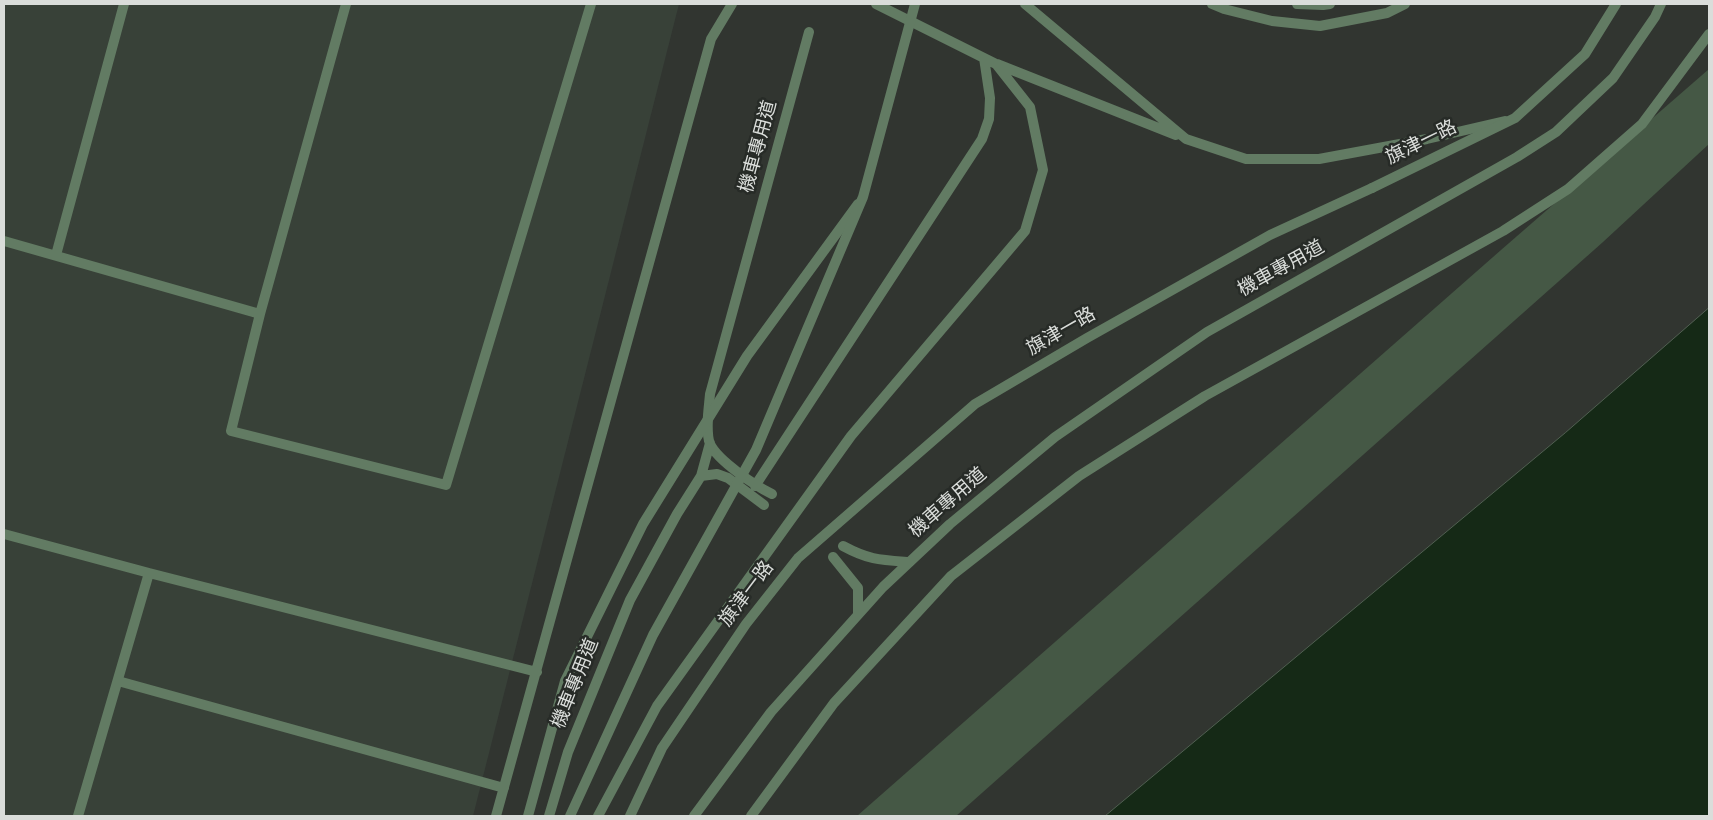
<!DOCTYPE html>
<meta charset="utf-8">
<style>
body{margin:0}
#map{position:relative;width:1713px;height:820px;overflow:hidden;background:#313530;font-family:Spectral,serif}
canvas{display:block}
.frame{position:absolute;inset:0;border:5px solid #daddda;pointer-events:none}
</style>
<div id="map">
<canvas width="1713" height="820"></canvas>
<div class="frame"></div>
</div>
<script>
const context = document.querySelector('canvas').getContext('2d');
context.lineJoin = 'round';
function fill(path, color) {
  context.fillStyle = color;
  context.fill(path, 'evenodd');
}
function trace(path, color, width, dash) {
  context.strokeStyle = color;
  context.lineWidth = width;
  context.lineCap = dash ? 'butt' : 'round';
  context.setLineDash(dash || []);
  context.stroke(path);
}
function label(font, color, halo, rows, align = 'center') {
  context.font = font + ' Spectral,"Noto Sans TC",serif';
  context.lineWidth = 5;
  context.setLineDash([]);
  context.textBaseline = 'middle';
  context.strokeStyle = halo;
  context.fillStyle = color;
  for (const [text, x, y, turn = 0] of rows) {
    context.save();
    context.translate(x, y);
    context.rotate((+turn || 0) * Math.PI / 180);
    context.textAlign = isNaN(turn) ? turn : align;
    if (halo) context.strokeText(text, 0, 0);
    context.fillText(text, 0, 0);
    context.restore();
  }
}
fill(new Path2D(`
 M4 4H679L473 816H4Z`), '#384138');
fill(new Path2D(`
 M1709 69V144L1603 242 956 816H857L1501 250Z`), '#455845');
const water = new Path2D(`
 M1709 308V816H1105L1565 433Z`);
fill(water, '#152916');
trace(water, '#505f51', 1);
trace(new Path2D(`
 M1025 4 1186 139 1246 159H1319L1427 139 1505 121
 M997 64 1176 135
 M4 241 260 314 231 431 446 485 591 4
 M56 255 124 4
 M260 314 346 4
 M701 476 710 443
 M755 486 982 139 989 119 990 98 984 58
 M772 494C756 486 718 461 710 444 705 431 709 407 710 394L809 32
 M4 534 149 573 78 816
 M843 546C869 560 880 560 909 562
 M833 557 858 588V614
 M149 573 537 672
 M118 681 504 788
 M496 816 711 39 732 4
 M549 816 568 752 630 600 677 514 701 476 717 474 728 478 764 505
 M598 816 657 706 851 436 1025 231 1043 170 1030 107 996 64 876 4
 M694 816 771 712 883 587 950 524 1055 437 1207 332 1517 157 1556 132 1613 78 1655 17 1661 4`), '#627b63', 10);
trace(new Path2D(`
 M751 816 834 703 951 576 1079 476 1205 396 1503 231 1568 189 1642 124 1709 34`), '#627b63', 10);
trace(new Path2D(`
 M1212 4 1224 9 1272 21 1320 26 1387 13 1405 4
 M1297 4 1323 5 1330 4
 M1372 188 1515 118 1585 54 1616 4`), '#627b63', 10);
trace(new Path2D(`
 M528 816 565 681 643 524 747 356 858 204`), '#627b63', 10);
trace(new Path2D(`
 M570 816 653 635 756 450 863 197 915 4
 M630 816 662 748 746 624 798 558 975 404 1087 338 1270 235 1372 188`), '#627b63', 10);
label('19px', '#daddda', '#272b27', [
 ["旗津一路",1422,144,-26],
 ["機車專用道",760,147,-75],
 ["機車專用道",1282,270,-29],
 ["旗津一路",1062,333,-30],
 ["機車專用道",949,504,-41],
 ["旗津一路",748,595,-53],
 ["機車專用道",577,684,-68]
]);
</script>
